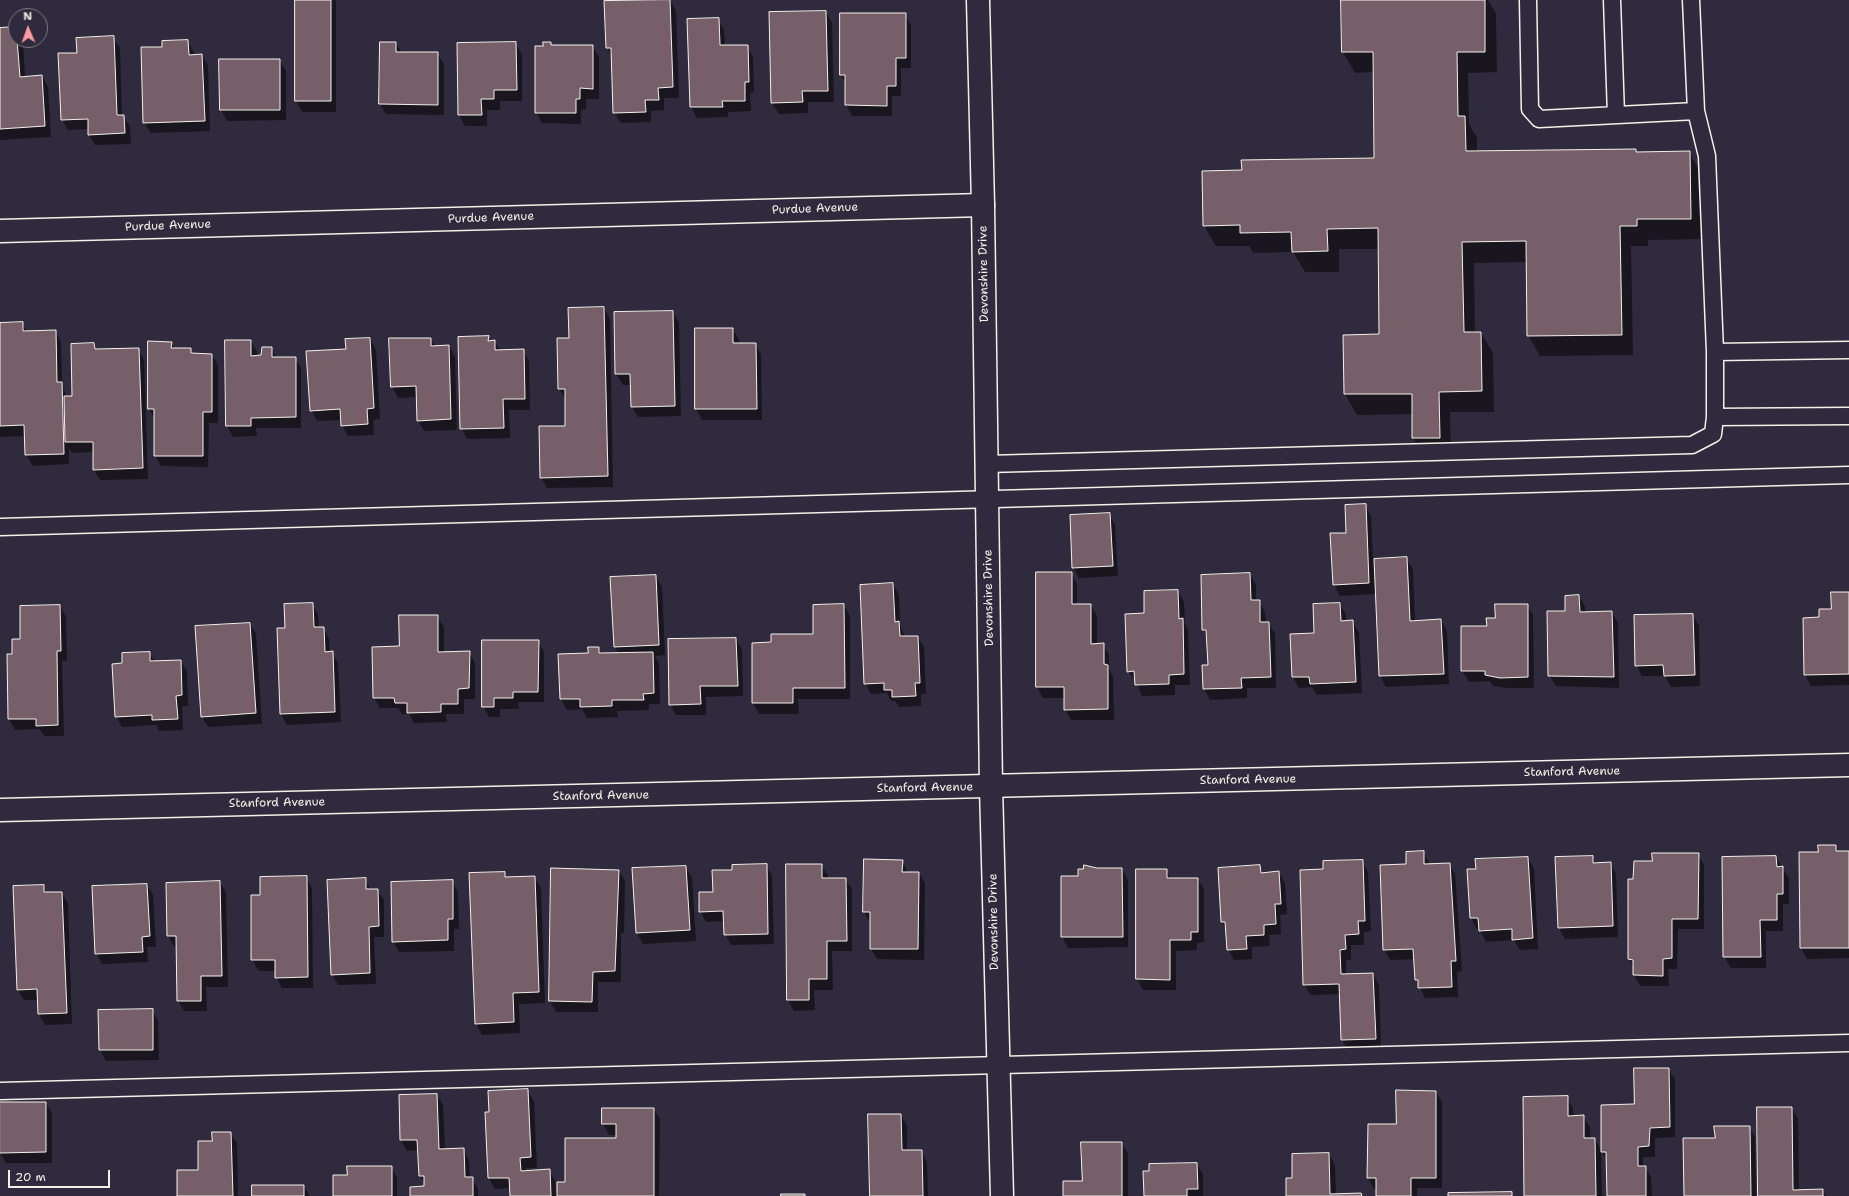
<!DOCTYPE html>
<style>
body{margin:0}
#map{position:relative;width:1849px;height:1196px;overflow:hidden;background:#2f2a3d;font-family:"Shantell Sans",sans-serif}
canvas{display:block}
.north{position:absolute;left:8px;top:8px;width:40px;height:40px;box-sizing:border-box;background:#2f2a3d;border:1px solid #7e7a81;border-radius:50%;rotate:358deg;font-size:11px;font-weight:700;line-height:16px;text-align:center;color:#f4f1e8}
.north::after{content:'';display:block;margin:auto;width:14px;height:18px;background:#ff9aa2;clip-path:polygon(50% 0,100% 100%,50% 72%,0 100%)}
.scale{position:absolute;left:8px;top:1170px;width:102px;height:18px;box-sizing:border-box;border:2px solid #f4f1e8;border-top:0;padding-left:5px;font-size:12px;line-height:14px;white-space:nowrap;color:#f4f1e8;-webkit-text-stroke:3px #2f2a3d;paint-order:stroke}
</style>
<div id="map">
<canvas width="1849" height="1196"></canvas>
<div class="north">N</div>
<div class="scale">20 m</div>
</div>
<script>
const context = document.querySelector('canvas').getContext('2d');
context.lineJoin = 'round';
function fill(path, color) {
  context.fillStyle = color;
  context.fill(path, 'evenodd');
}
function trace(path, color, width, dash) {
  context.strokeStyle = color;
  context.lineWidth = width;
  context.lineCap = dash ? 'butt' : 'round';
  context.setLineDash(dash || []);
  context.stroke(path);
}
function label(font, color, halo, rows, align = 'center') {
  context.font = font + ' "Shantell Sans",sans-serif';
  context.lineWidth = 4;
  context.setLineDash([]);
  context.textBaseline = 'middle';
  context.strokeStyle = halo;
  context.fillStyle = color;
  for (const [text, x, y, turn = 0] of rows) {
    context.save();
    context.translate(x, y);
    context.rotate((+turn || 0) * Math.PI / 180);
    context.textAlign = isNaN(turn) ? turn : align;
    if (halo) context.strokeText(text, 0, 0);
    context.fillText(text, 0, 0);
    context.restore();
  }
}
fill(new Path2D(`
 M296 0H336V112H302L296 101Z
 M670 0 676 11 679 98H664V110L651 111V122L621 123 614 113 613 58 607 48 605 2Z
 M1342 0H1488L1496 14 1497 72 1468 73 1469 124 1477 138V152L1635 150 1637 153 1689 152 1701 173 1702 239 1648 240V246H1631L1633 355 1540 356 1528 335 1527 262 1474 263 1475 333H1481L1493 353 1494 412H1450L1451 458H1425L1413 438V414L1357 415 1345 394 1344 336 1381 335 1379 249H1339V272H1305L1293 252 1253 253 1249 246H1216L1204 226 1243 171 1375 159 1374 72 1355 73 1343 52Z
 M826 12 832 23 834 102H808V113L779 114 772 103 770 13Z
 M905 14 911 25V68H901V96H892V116H852L846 105V84L841 75Z
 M718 19 724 30 725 46H747L753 57 754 92 750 93 751 111 728 112V117L697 118 691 107 688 20Z
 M0 29 16 40H23L25 77 42 76 48 87 51 137 0 140Z
 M113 38 120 48 122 116 130 126 131 144 95 145 89 134V129L68 130 62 119 78 54Z
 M187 41 194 52V56L202 55 208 66 210 131 151 133 144 123 163 48Z
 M396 43 402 53H437L444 64V115L386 114 380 104Z
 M515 43 522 54V101H500V110H487V126H465L459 115 458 44Z
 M550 43 552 46H593L599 57V99H586V110H581V124L542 123 536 112 544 47Z
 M279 60 286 70V120L227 121 221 110Z
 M604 308 610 319 613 487 547 488 541 477 566 427V400L559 389 570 339Z
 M673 312 679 323 681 416 638 417 632 407 631 385H623L616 374 615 313Z
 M22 323 27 332 55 331 61 342 62 385 67 397H73L94 344 97 350 138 349 144 360 148 479 100 480 94 470V452L72 453 69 448V464L33 466 26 455V436L0 437V324Z
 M733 329 739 340V344H755L761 354 762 420H702L696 409Z
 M488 337 491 342 495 341 500 350H523L529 361 530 410H509L510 438 467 439 461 428Z
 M370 339 376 350 380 419 373 420 374 435 348 436 342 426V420L317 421 311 410 347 350Z
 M391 339H430L435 346H449L455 357 457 430 424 431 418 420 417 397 398 398 392 387Z
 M251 341 257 352V357L262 356 271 348 277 358H295L301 368V428H256L257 436 233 437 227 426Z
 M149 342 171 343 175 349H190L193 354 212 355 218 365V423H209L208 467 161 466 155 456V420L149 409Z
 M1365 505 1371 516 1373 560 1406 558 1413 569 1415 621 1441 620 1447 631 1449 684 1386 687 1380 676 1376 594 1340 596 1334 585 1331 534 1347 533Z
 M1109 514 1115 525 1118 576 1079 578 1073 567Z
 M1071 573 1077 584V605H1091L1097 616V645L1103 644 1109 655V669L1113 677 1114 720H1071L1065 709V698H1043L1037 687Z
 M1250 574 1256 585V601H1259L1265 612 1266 623H1268L1275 633 1276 688H1247V698L1210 700 1204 689 1203 666H1209L1208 637 1203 629Z
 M655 576 662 587 665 655 655 656 659 663 660 704H649V710L617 711 618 717 587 718 582 709 567 710 561 699 559 655 589 654 598 648 602 654H619L615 647 611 578Z
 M893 584 899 595 900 625 905 637H918L924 647 926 694H921V706L899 707 895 701H891L887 693 871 694 865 683Z
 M1178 591 1184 602 1185 624 1188 630 1190 685H1175V695L1142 696 1136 682 1128 671Z
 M1849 593V685L1811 686 1805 675 1820 618 1832 610Z
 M1579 596 1585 607V613L1612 612 1618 623 1619 688 1556 686 1549 675 1566 612Z
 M312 604 318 614 319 628H323L329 639 330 653H332L338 663 341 722 287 725 281 714 286 629Z
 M1339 604 1346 614V622L1352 621 1359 632 1362 693 1317 695 1312 687 1299 688 1293 677 1315 634Z
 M844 605 850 616V699H798L799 714H759L753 703V644L772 643 814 635Z
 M1527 605 1533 615 1534 688H1507L1493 686 1490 681 1469 682 1462 671 1488 627 1496 619Z
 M60 606 66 617 67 661H62L64 736H44L40 729 15 730 9 719 13 655 21 640Z
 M1693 615 1699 626 1700 686 1671 687 1665 676H1642L1636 665Z
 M437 616 444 627V653L469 652 475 663V699H464V714H446L447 722 414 723 409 714H402L398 708H380L374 698 400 647Z
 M250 624 256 634 262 724 208 727 202 717Z
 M736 639 742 650 743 696 706 697V715H676L670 704Z
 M538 641 544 652V702H518L519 709H500V717H489L483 706Z
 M149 653 155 662 180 661 187 671 188 706H182L183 730 159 731 156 725 122 727 116 716 123 664Z
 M1835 846 1839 852H1849V958L1807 959 1801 948 1820 852Z
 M1423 852 1430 864H1449L1455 874 1462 971 1457 972 1458 997 1425 998 1416 980 1415 959 1390 960 1384 949 1407 865Z
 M1698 854 1704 865V929H1678L1677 969H1668L1669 986H1640L1634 975V968L1629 959 1634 880Z
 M1592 857 1596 864 1610 863 1616 874 1618 937 1565 939 1559 928 1556 858Z
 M1776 857 1789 878V904H1783V931H1766V968H1731L1724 957Z
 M1528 858 1534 868 1538 949 1520 950 1514 940 1486 942 1479 929H1477L1471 918 1477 870Z
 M902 861 908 873H919L925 883 924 960 877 959 871 949 870 923 864 912Z
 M1362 861 1368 872 1371 931 1364 932V945H1351V960H1346V975L1373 974 1379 985 1381 1050 1348 1051 1342 1040 1341 994 1311 995 1304 985 1324 870Z
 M766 865 772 876 774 944 731 945 725 934V921L706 922 700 911 733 871Z
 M821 865 828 875V879H845L852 889V951H832L833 990H814L815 1010 794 1011 788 1000Z
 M1259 866 1263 874 1279 873 1285 883 1287 914 1280 915 1281 934 1269 935 1270 946 1252 947V959L1234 960 1228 949 1227 931 1222 922 1219 869Z
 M686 867 692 878 696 941 643 944 637 933Z
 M1097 869H1122L1128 880V947L1068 948 1062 937 1079 877Z
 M619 870 625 881 624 933H621V982H598V1012H556L550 1001Z
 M1137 870H1166L1171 879H1198L1204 889V942L1197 943V950L1176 951V990H1143L1137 979Z
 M504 873 507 878 534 877 541 888 545 1003 519 1004 520 1033 482 1035 476 1024Z
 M306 877 312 888 313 988H282L276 977V971H259L252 960 261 896Z
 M365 879 371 890H377L384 900V937H374L376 984 338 985 332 974Z
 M452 881 458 892 459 929H454V951L399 952 393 941Z
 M220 882 226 893 228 987H206L207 1011H184L178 1001 177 946H174L168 936Z
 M147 885 153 895 156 947H147L148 962 102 964 96 953Z
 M43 886 47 893H62L68 904 72 1024 45 1025 39 1014V1000H24L18 990Z
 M152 1010 158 1021 159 1060 106 1061 100 1050 99 1011Z
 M1668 1069 1675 1079V1137L1655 1138V1157H1643V1167H1645L1651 1177 1652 1196H1608L1607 1161 1601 1150 1602 1196H1525L1567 1097 1573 1108 1574 1116H1583L1590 1127V1139H1595L1602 1152 1635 1105Z
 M527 1090 534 1101 537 1168H526V1172L549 1170 555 1181 556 1195 566 1183 617 1139V1135H609L603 1124V1109H654L660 1119 659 1196H511L510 1188 495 1189 489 1178 486 1113H490Z
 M1436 1092 1442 1102V1188H1417V1196H1377V1189H1374L1368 1178 1369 1125H1397Z
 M437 1095 443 1105 445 1150 463 1149 469 1160 470 1178H472L478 1189V1196H411L425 1187V1185L420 1176 419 1150 407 1151 401 1140 400 1096Z
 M0 1103H46L52 1113V1163H6L0 1153Z
 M1791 1108 1798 1118 1799 1191 1823 1190 1826 1196H1759Z
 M901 1115 907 1126V1151H921L927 1162 928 1196H871Z
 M1749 1127 1755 1137 1756 1196H1685L1716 1139Z
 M230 1133 237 1143 238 1196H178L199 1171 213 1142Z
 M1122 1143 1128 1154V1196H1064L1083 1182Z
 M1329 1154 1335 1165 1336 1195 1362 1196H1287L1293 1179Z
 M1197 1164 1203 1174V1196H1145Z
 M391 1167 397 1178V1196H334L348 1176Z
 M304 1186 310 1196H253Z`), '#0007');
const building = new Path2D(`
 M295 0H331V101H295Z
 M670 0 673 87 658 88 659 100H645L646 112 613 113 611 48H606L604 1Z
 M1341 0H1485V52H1457L1458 116H1465L1466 151 1636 149V152L1690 151 1691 219H1637V226H1620L1622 335 1527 336 1526 241 1462 242 1464 332H1481L1482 391 1439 392 1440 438H1412V394H1344L1343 335 1379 334 1378 228 1327 229 1328 251 1292 252 1291 232 1240 233V225L1203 226 1202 171 1242 170 1241 160 1374 158 1373 52H1342Z
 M826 11 828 91H802L803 102 771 103 769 12Z
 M840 13H906V58H896V86H887V106L845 105V75H840Z
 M719 18 720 45H748L749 82H745V101H722L723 107H690L687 19Z
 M16 27 20 77 42 75 45 126 0 129V28Z
 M114 36 117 115H124L125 133 88 135V119L61 120 58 53H77L76 38Z
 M188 40 189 55 202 54 205 121 143 123 141 47H162V41Z
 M380 42H396V52H438V105L379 104Z
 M516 42 517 90H494V99H481L482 115H458L457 43Z
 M543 42H551V45H593V89L580 88V99H576V113H535V46H543Z
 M219 59H280V110H220Z
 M604 307 608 476 540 478 539 426H565V389H558L557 338H569L568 308Z
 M673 311 675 406 631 407 630 374H615L614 312Z
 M23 322V331L56 330 57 382H62L64 454 25 455 24 425 0 426V323Z
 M695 328H733V343H756L757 409H695Z
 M489 336 488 341 495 340V350L524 349 525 399H503L504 428 460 429 458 337Z
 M370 338 374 408 367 409 368 424 341 426 340 409 310 411 306 351 346 349 345 339Z
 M389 338H431V346L449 345 451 419 417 421 416 386 391 387Z
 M225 340H251V356L261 355 262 347H272V357H296V417L251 418V426H226Z
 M148 341 172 342 171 348H191V353L212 354V412H203V456H154V409H148Z
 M94 343 95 349 139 348 143 468 93 470V442H65L64 396H72L71 344Z
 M1366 504 1369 583 1333 585 1330 533H1346L1345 505Z
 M1110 513 1113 566 1072 568 1070 515Z
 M1407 557 1410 621 1441 619 1444 674 1379 676 1374 559Z
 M1036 572H1072V604H1091V644L1104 643V664L1108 665V709L1064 710V687H1036Z
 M1250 573 1251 600H1260V622H1269L1271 677 1241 678 1242 688 1203 689 1202 665H1208L1206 630H1202L1201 575Z
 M656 575 659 645 614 647 610 577Z
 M893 583 895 622 899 621 900 636H918L920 683H915L916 696 892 697V690H884V683L864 684 860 585Z
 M1178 590 1179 619 1183 618 1184 674 1169 675V684L1135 685 1134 671 1127 672 1125 614 1144 613V591Z
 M1831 592H1849V674L1804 675 1803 618 1819 617V609H1831Z
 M1579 595 1580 612 1612 611 1614 677 1548 676 1547 611H1565V596Z
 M313 603 314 627H324L325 652 333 651 335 712 280 714 277 628H285L284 604Z
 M1340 603 1341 621 1353 620 1356 682 1310 684 1309 677H1292L1290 634 1314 633 1313 604Z
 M844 604 845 688H793V703H752V643L771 642V634H813V605Z
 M1495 604H1528V677L1500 678 1485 675V671H1461V626H1487L1486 618H1495Z
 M60 605 61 651H57L58 725 36 726V719H8L7 654H12V639H20V606Z
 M1693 614 1695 675 1664 676 1663 665 1635 666 1634 615Z
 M399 615H438V652L470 651 469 688 458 689V704H441V712L407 713V703H395L394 698H373L372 647 399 646Z
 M250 623 256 713 201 717 195 626Z
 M736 638 738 686H700L701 704 669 705 668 639Z
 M482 640H539L538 692H513V698H494V707H482Z
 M588 647H599V653L653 652 654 693 643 694 644 700H612V706L580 707V699H560L558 654 588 653Z
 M150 652V661L181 660 182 695 176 696 178 719 152 720V715L115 717 112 664 122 663V653Z
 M1818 845H1836V851H1849V948H1800L1799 852H1818Z
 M1424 851V864L1450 863 1456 961H1451L1452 987 1418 988V980H1415L1413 949 1383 950 1380 865 1406 864V852Z
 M1652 853H1699L1698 919H1672V958L1663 959V976L1633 975V960L1628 959V879H1633L1634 861H1652Z
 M1593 856V863L1611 862 1613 926 1558 928 1555 857Z
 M1776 856 1777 867 1783 866V894H1777V920H1760L1761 957H1723L1722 857Z
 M1528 857 1533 938 1512 940V929L1479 931 1478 918H1470L1467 869H1476L1475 859Z
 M864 859 903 860 902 872H919L918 949H870V912H863Z
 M1363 860 1365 921H1358L1359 934 1345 935 1346 949 1340 950 1341 974 1373 973 1376 1039 1341 1040 1339 984 1303 985 1300 870 1323 869V861Z
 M767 864 768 934 724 935 723 911 699 912V892H713L712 870H732V865Z
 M786 864H822V878H846L847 941H827V979H809V1000H787Z
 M1084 865 1097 868H1122L1123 937H1061V876H1078V869H1083Z
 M1260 865 1261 873 1279 871 1281 904H1275L1276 924 1264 925V935L1246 936 1247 949 1227 950 1225 922H1221L1218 868Z
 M686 866 690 930 636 933 632 868Z
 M551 868 619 870 615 971 593 972 592 1002 549 1001Z
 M1136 869H1167V878H1198V932H1191V940H1170V980L1136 979Z
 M505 872V877L535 876 539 992 513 993 514 1022 475 1024 469 873Z
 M307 876 308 977 275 978V960H251V895H260V877Z
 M366 878V889H378L379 926 369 927 370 973 331 975 327 880Z
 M453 880V919H448V940L392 942 391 882Z
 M220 881 222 976H201V1001H177L176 936H167L166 883Z
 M147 884 150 936 142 937 143 952 95 954 92 886Z
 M44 885V892H62L67 1013 38 1014 37 989 17 990 13 886Z
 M153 1009V1050H99L98 1010Z
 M1634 1068H1669L1670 1127 1650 1128 1649 1146 1638 1147V1166H1646V1196H1607L1606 1152H1601V1105L1634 1104Z
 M528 1089 531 1157 520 1158 521 1171 550 1169 551 1196H510L509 1178H488L485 1112H489L488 1091Z
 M1396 1090 1436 1091V1178H1411V1196H1376V1178H1367L1368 1124H1396Z
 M437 1094 439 1149 464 1148 465 1177H473V1196H410V1187L424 1186V1176H419L417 1140H400L399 1095Z
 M1568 1096V1116L1584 1115V1138H1595L1596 1196H1524L1523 1097Z
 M0 1102H46V1152L0 1153Z
 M1757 1107H1792L1793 1190 1823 1189V1196H1758Z
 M602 1108H654V1196H557V1182H565V1138H616V1124H602Z
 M868 1114H901L902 1150H922L923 1196H870Z
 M1714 1126H1750L1751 1196H1684L1683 1138H1715Z
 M212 1132H231L233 1196H177V1170H198V1141H212Z
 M1081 1142H1122V1196H1063V1181H1082Z
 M1329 1153 1330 1194 1361 1193 1362 1196H1286V1178H1292V1154Z
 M1197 1163 1198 1189H1187V1196H1144L1143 1171H1149V1164Z
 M347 1166H392V1196H333V1175H347Z
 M252 1185H304V1196H252Z
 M1512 1192V1196H1448V1193Z
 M781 1194H805V1196H781Z`);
fill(building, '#775f69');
trace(building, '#f4f1e8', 1);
const service = new Path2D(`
 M1528 0 1530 109 1539 119 1696 111
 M1612 0 1616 115
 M1691 0 1696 111 1707 156 1715 352 1849 350
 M1715 417 1849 416
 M987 464 1692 445 1713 434 1715 417V352
 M0 527 1849 475
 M0 1091 1849 1043`);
const minor = new Path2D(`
 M0 231 983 205
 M0 810 1849 765`);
const tertiary = new Path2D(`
 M978 0 983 205 991 787 1002 1196`);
trace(service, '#f4f1e8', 19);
trace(minor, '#f4f1e8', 25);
trace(tertiary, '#f4f1e8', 25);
trace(service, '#2f2a3d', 16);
trace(minor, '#2f2a3d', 22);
trace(tertiary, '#2f2a3d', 22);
label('12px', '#f4f1e8', '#2f2a3d', [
 ["Purdue Avenue",815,209,-2],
 ["Purdue Avenue",491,218,-2],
 ["Purdue Avenue",168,226,-2],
 ["Devonshire Drive",984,274,-91],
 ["Devonshire Drive",989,598,-91],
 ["Stanford Avenue",1572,772,-1],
 ["Stanford Avenue",1248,780,-1],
 ["Stanford Avenue",925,788,-1],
 ["Stanford Avenue",601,796,-1],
 ["Stanford Avenue",277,803,-1],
 ["Devonshire Drive",994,922,-91]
]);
</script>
